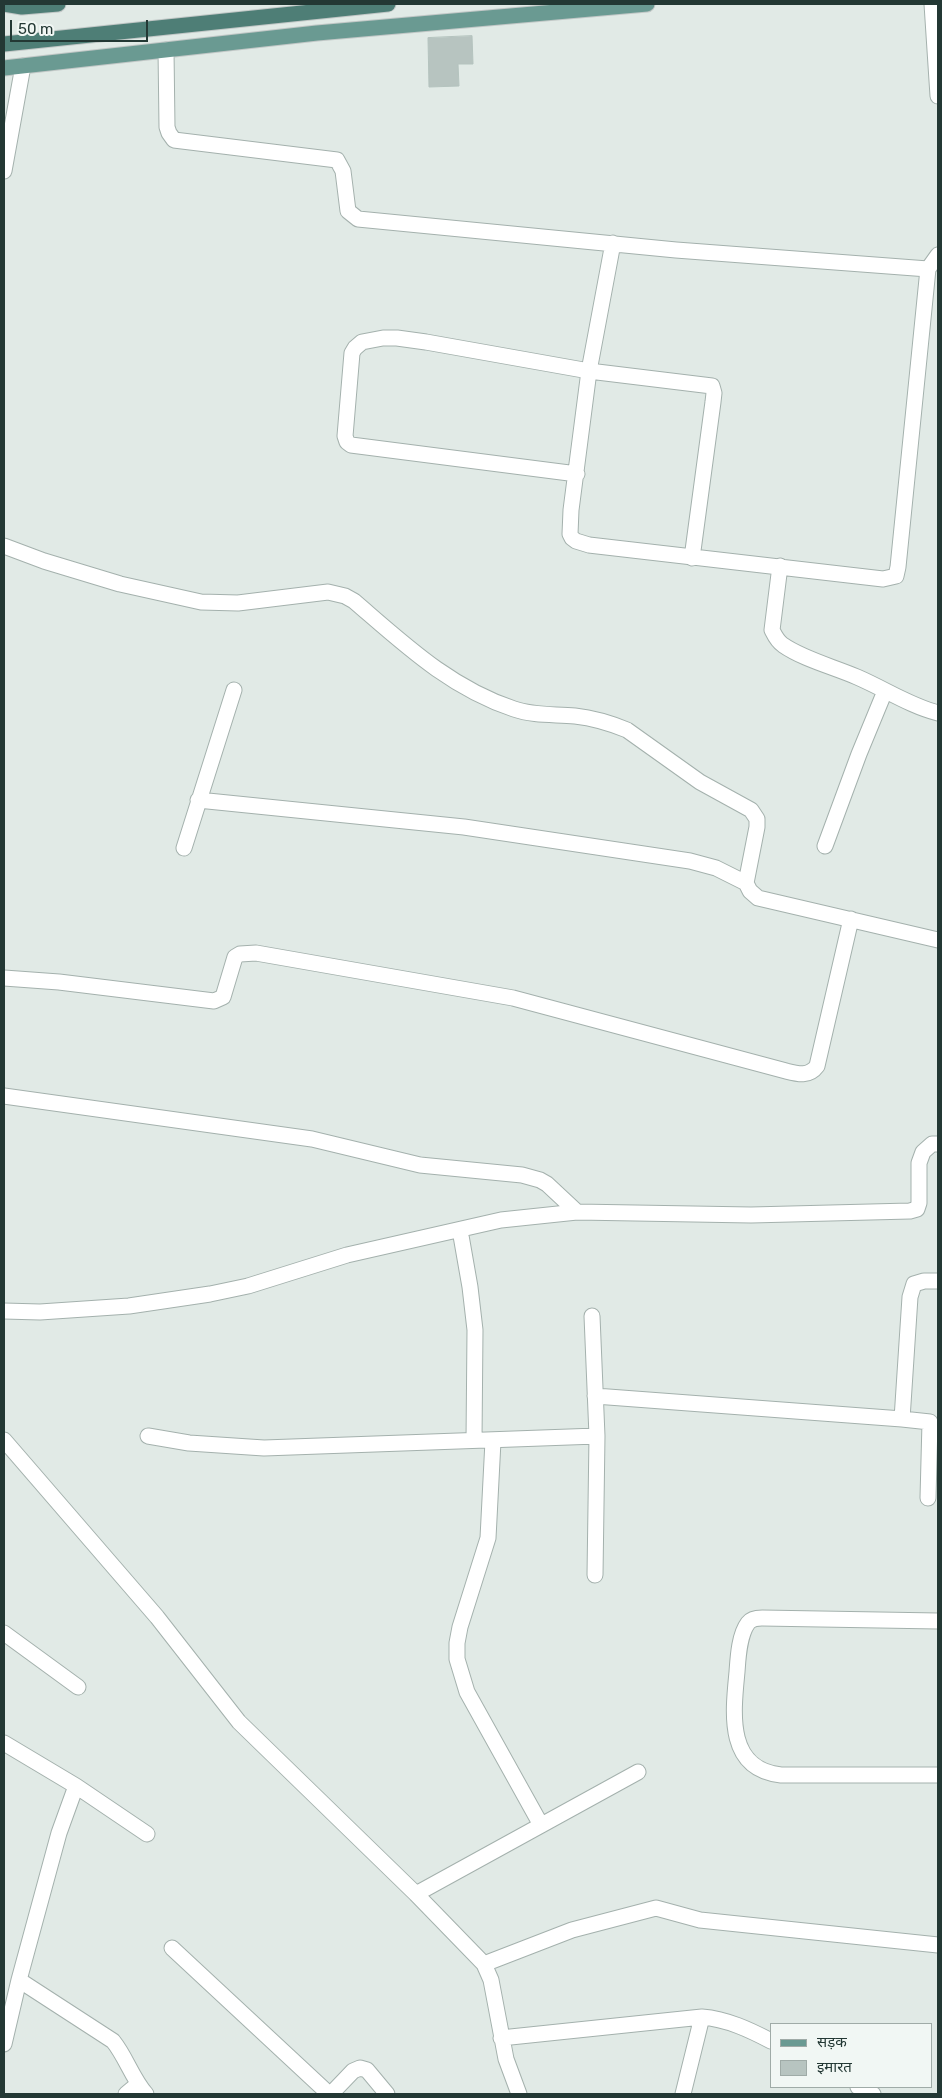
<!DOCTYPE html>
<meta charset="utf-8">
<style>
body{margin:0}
#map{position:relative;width:942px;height:2098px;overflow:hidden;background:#e1eae6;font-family:Rubik,"Noto Sans Devanagari",sans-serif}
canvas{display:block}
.frame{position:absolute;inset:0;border:5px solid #233834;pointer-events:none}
.legend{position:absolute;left:770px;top:2023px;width:162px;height:65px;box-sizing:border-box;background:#f1f7f4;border:1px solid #9faba7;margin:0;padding:6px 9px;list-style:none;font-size:15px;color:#233834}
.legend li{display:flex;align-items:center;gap:10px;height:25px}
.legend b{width:25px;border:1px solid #9faba7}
.scale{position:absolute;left:10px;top:20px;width:138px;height:22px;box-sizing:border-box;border:2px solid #233834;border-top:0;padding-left:6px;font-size:15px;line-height:18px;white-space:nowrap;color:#233834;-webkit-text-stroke:4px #f1f7f4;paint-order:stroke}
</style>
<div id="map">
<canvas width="942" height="2098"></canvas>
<div class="frame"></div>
<ul class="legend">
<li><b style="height:6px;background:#6a9a92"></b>सड़क</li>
<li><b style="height:14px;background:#b7c4c0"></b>इमारत</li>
</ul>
<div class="scale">50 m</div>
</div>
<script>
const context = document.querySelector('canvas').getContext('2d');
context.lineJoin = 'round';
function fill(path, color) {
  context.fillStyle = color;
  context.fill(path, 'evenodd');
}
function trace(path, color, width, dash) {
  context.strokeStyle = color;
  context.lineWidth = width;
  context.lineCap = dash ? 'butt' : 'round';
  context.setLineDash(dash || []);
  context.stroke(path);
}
const building = new Path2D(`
 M472 36 473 64H458L459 86 429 87 428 38Z`);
fill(building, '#b7c4c0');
trace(building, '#b4c3be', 1);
const minor = new Path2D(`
 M932 4 938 96
 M166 50 167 127 169 133 174 140 337 160 343 171 348 211 358 219 676 250 928 269 938 255
 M4 171 23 66
 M613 243 589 371 571 510 570 534 572 538 576 541 589 545 883 579 896 576 898 567 928 269
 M577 474 351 445 347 442 345 436 352 353 355 348 362 342 383 338H397L426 342 589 371 712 386 714 393 713 402 692 558
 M4 546 44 561 120 584 201 602 238 603 328 592 345 596 354 601C404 644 450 688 514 709 534 716 555 714 575 716 593 718 610 723 627 730L700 782 751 810 757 819V827L746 883 750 891 758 898 938 940
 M780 566 772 630C775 636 777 641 783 645 803 659 834 667 857 677 885 689 910 706 938 713
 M198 800 464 827 690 861 716 868 746 883
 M825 846 859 754 885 691
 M184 848 234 690
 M4 978 59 982 214 1001 223 997 235 957 240 954 256 953 513 998 786 1071C798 1074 809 1077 817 1066L851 919
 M4 1096 312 1139 420 1165 522 1175 540 1180 547 1184 577 1212
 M460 1230 470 1287 475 1330 474 1440
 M4 1311 40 1312 129 1306 210 1294 248 1286 347 1255 501 1220 577 1212 751 1215 910 1211 917 1209 919 1203V1163L923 1152 932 1144H938
 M592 1316 597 1436 595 1575
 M595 1396 902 1419 910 1297 914 1284 924 1281H938
 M902 1419 930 1422 928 1498
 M148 1436 189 1443 264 1448 597 1436
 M4 1440 157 1617 239 1722 416 1894 638 1772
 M493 1441 488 1538 460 1627 457 1643V1659L467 1692 541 1825
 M938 1621 762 1618C756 1618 751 1619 748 1623 739 1635 738 1658 737 1672 733 1713 726 1769 781 1775H938
 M4 1633 78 1687
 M4 1743 76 1786 147 1834
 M76 1786 59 1833 19 1980 113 2041C126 2057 132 2078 146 2094
 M416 1894 484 1964 491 1980 506 2059 519 2094
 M172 1948 329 2094
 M484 1964 572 1930 656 1908 700 1920 938 1945
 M501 2038 702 2017C727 2019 750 2030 771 2041
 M4 2044 19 1980
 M858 2087 873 2094
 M126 2094 138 2084
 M331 2094 353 2071 360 2068 367 2070 387 2094
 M683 2094 702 2017`);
const primary = new Path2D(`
 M4 68 317 33 647 4`);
const trunk = new Path2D(`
 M4 4 22 7 58 4
 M4 44 388 4`);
trace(minor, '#a4b1ad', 17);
trace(primary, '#c1c7c6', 17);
trace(trunk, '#c1c7c6', 17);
trace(minor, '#fff', 15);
trace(primary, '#6a9a92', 15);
trace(trunk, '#4e7e76', 15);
</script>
